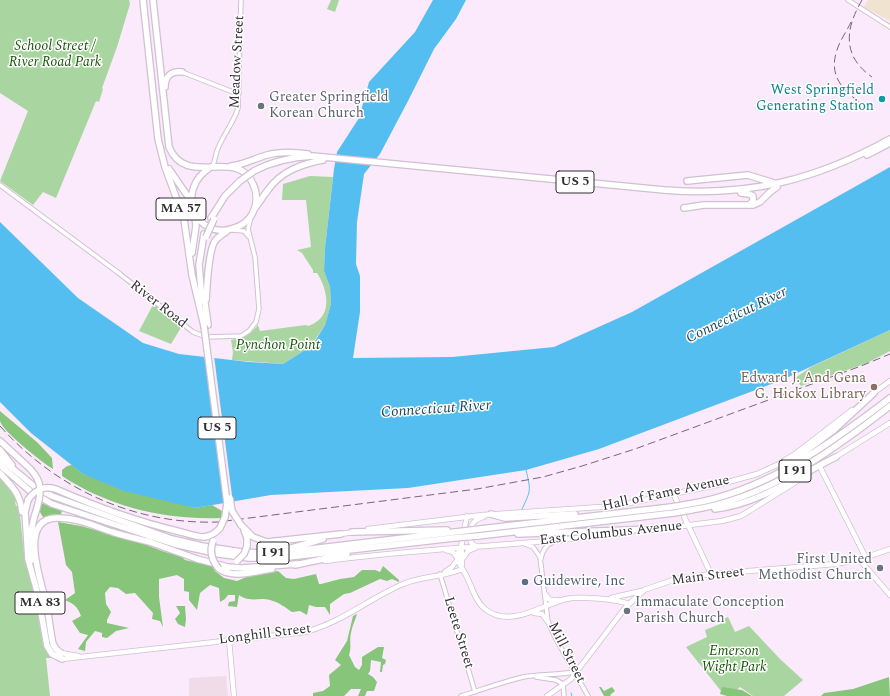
<!DOCTYPE html>
<style>
body{margin:0}
canvas{display:block;background:#faeafb}
</style>
<canvas width="890" height="696"></canvas>
<script>
const context = document.querySelector('canvas').getContext('2d');
context.lineJoin = 'round';
function fill(path, color) {
  context.fillStyle = color;
  context.fill(path, 'evenodd');
}
function trace(path, color, width, dash) {
  context.strokeStyle = color;
  context.lineWidth = width;
  context.lineCap = dash ? 'butt' : 'round';
  context.setLineDash(dash || []);
  context.stroke(path);
}
function label(font, color, halo, rows, align = 'center') {
  context.font = font + ' Spectral,serif';
  context.lineWidth = 3;
  context.setLineDash([]);
  context.textBaseline = 'middle';
  context.strokeStyle = halo;
  context.fillStyle = color;
  for (const [text, x, y, turn = 0] of rows) {
    context.save();
    context.translate(x, y);
    context.rotate((+turn || 0) * Math.PI / 180);
    context.textAlign = isNaN(turn) ? turn : align;
    if (halo) context.strokeText(text, 0, 0);
    context.fillText(text, 0, 0);
    context.restore();
  }
}
fill(new Path2D(`
 M868 0H890V21L864 7Z`), '#f0e4d0');
fill(new Path2D(`
 M226 676 228 696H189V678Z`), '#f0dbe9');
fill(new Path2D(`
 M0 0H129L130 4 117 47 102 88 103 89 99 102 96 101 56 198 43 192 33 205 0 181 28 111 0 93Z
 M331 0H339L335 12 327 9Z
 M310 176 333 177 325 248 324 271 330 287 331 304 325 325 310 347 283 364 232 360 233 352 231 340C245 338 249 336 258 325L260 331 306 325 308 326C334 318 328 290 317 273H313V270L302 253 297 250 311 247 306 200H282L283 184Z
 M154 303 182 326 171 344 139 331Z
 M890 330V351L867 363 801 386 795 378 811 367Z
 M0 477 10 486 18 502H15L16 506H19L24 553 34 592 43 646 52 658H46L50 696H0Z
 M728 617 735 632 749 626 780 659 803 680 784 696H753L740 687 732 694 721 691 686 647 707 637 705 630 720 624 719 621Z`), '#a9d5a0');
fill(new Path2D(`
 M0 411 38 443 52 458 53 469C43 463 2 431 0 421 0 418 0 414 0 411Z
 M72 465 83 474 195 508 212 505 222 511 221 518C165 520 109 507 62 476V470L67 466Z
 M41 503 62 511 61 514 50 515 44 518C39 512 39 510 41 503Z
 M58 522 81 526 144 544 162 551 182 557 185 560 212 566 215 571 224 578 237 581 249 576 278 571 286 578 294 579 316 574 319 584H321L340 579 354 577 362 570H375L380 572 383 566 399 580V582L392 579 387 581 380 579 350 593 344 594 330 604V615L325 607H316L309 605 307 615 300 611 292 612C285 607 278 602 270 600 258 597 250 603 239 595L237 607 228 606 229 602 235 601V595H228L225 599 220 602 219 588 210 585 200 593 197 610 189 600V592L184 591V579L177 575 159 579V597L163 627 160 621 152 619 153 613 135 593 126 594 118 588 110 587 105 593 106 604 111 612 107 620V623L129 628 116 631 107 638 102 637V633L95 631 86 642 85 651 78 649 88 635 80 633 72 621 81 616C77 606 74 604 65 600L75 593 72 572 66 565Z
 M176 606H185L186 619 185 627 178 624 175 619 180 613Z
 M357 614C355 621 352 626 351 633 349 640 352 648 349 655L355 667 359 670 362 665V657L378 647H384L382 658 386 660 385 664 383 665 382 672H380L381 662 371 660 370 671 368 674 373 677 377 682 374 691H367L365 696H358L361 689H351L344 696H313V693L323 691 330 686 329 675 341 665 335 660 347 641 353 616Z
 M889 677 890 696H821L824 693 853 689Z
 M599 687H601L604 691 612 687 615 691 610 695 611 696H604Z
 M722 687 742 690 752 696H727L720 694Z`), '#87c57b');
fill(new Path2D(`
 M433 0H466L456 19 434 49 408 101 380 154 364 174 357 222 356 264 360 276V312L353 358 452 357 554 347 632 312 890 167V330L782 380 599 449 526 470 408 488 271 495 195 508 124 491 83 474 31 433 0 402V222L78 298 143 343 179 354 249 362 283 364 310 347 315 341 325 325 331 304 330 287 324 271 325 248 334 169 337 152 359 118 369 82 415 32Z`), '#55bef1');
fill(new Path2D(`
 M206 355 214 356 233 503 224 505Z`), '#faeafb');
trace(new Path2D(`
 M522 509C531 490 531 491 526 470
 M571 693 572 696`), '#55bef1', 1);
const minor = new Path2D(`
 M848 0 890 27
 M182 72 233 92 239 93
 M212 167C216 160 215 153 219 146 225 132 234 122 238 108L241 0
 M0 185 120 274 193 332 206 337 241 336 249 331 256 322 259 309 255 257 248 229 251 217
 M232 230 244 231 249 237
 M525 544 533 547 540 557 548 622 556 639 588 696
 M541 559C542 551 546 545 553 542
 M440 574 475 692
 M536 677 556 680 563 684 564 696
 M461 696C481 690 502 682 523 677 540 674 558 675 575 672`);
const major = new Path2D(`
 M872 394 890 381
 M834 458 890 423
 M820 467 866 558
 M673 493 711 574
 M368 529 482 515 615 506 721 484 757 474 779 464 795 454 852 410
 M650 530 722 521 741 516 807 475
 M341 534 355 532
 M476 546C466 543 469 526 476 520 479 518 482 518 485 516
 M461 547C453 559 462 567 467 577 472 588 476 602 485 609 510 629 541 605 566 599 579 596 617 599 629 604
 M463 558 468 551 475 548
 M859 559 890 595
 M325 561C427 547 530 546 632 532
 M462 565C461 559 463 553 461 547L467 516
 M445 572 452 567 458 559 453 552 446 550
 M545 594 550 600H558
 M611 598 641 591
 M534 613 542 614 548 622
 M229 640 234 696
 M61 653 78 656
 M62 659 305 632C341 623 370 598 403 584 422 576 444 577 462 569
 M547 696 571 679 625 608 644 590 676 579 711 574 836 564 861 559 890 549`);
const highway = new Path2D(`
 M143 0 158 139 165 167 184 219 192 275 204 326
 M153 0 169 147C186 189 237 146 253 184 258 194 257 206 251 216 247 222 241 226 234 228 197 242 173 190 211 167
 M165 87C165 76 171 71 182 72
 M867 155 890 143
 M231 166C246 164 253 159 267 155 281 151 294 152 308 154
 M169 169 191 201
 M254 171C273 161 292 157 313 156L664 190C748 197 816 180 890 139
 M687 181 748 175 774 183
 M741 193 749 194 753 196V201L749 205
 M255 208C260 202 263 196 268 190 281 171 302 164 323 160
 M684 208 704 205H753L760 202 770 192 777 187
 M211 218 225 196 240 181
 M192 253 196 226 195 216
 M204 296 208 325
 M206 300C207 288 208 251 215 241 218 237 223 234 227 231
 M202 301 199 265 204 234
 M0 441 25 464
 M0 450 12 465
 M0 458 35 487 52 496 172 539 202 546 242 552 262 553 293 551 455 532
 M788 464 834 430 874 393
 M0 465 30 491 52 504 174 544 219 554 249 558H280L454 538
 M0 473C12 487 20 493 22 512
 M58 490C97 507 136 521 177 531 186 533 195 537 204 537 211 536 216 533 220 528
 M28 500 25 512 28 559 38 595 47 646 52 654 62 659
 M689 504C765 492 830 444 890 398
 M715 509C759 504 797 476 836 457
 M691 510C766 499 831 452 890 406
 M491 514 505 518 575 514
 M241 525 253 537 267 542 341 534
 M480 529 671 507
 M244 530 247 538V546
 M352 532 447 530
 M518 534 652 529
 M478 536 674 513
 M147 541 197 559 228 567 242 568 297 564
 M288 549 323 539
 M32 560C28 542 31 526 37 508
 M295 565 347 554
 M219 569C234 579 256 571 272 569
 M61 653 56 649 53 644C50 630 49 616 46 602 41 581 18 519 56 518 75 517 94 526 112 532 125 536 138 539 150 542`);
trace(minor, '#d0c0d1', 5.5);
trace(major, '#d0c0d1', 6);
trace(highway, '#d0c0d1', 8);
trace(minor, '#fff', 3.5);
trace(major, '#fff', 4.5);
trace(highway, '#fff', 5.5);
trace(new Path2D(`
 M862 0C845 29 842 56 872 77
 M851 22C847 31 840 40 837 50 827 79 847 94 868 108
 M0 426C55 488 134 525 218 522L477 489 543 477 582 466 635 449 861 366 890 354`), '#726973', 1, [8, 4]);
const highwayBridge = new Path2D(`
 M240 181 254 171
 M206 237 214 219
 M204 326 227 503 225 517 220 528
 M25 464C41 478 43 488 37 508
 M230 498 232 511 241 525
 M28 500C35 489 46 485 58 490
 M671 507 689 504
 M674 513 691 510
 M455 532 480 529
 M454 538 478 536
 M213 541C209 552 212 561 219 569
 M237 561 244 554 247 546`);
trace(highwayBridge, '#d0c0d1', 8, []);
trace(highwayBridge, '#fff', 5.5);
for (const [x, y, r, color] of [
 [882,99,4,"#0f9aa8"],
 [261,106,4,"#6b7280"],
 [874,387,4,"#8d6e63"],
 [880,568,4,"#6b7280"],
 [525,582,4,"#5c6f8a"],
 [627,611,4,"#6b7280"]
]) {
  const dot = new Path2D();
  dot.arc(x, y, r, 0, 2 * Math.PI);
  context.fillStyle = color;
  context.fill(dot);
  trace(dot, '#fff', 1.5);
}
for (const [x, y, w] of [
 [575,182,38],
 [181,209,50],
 [217,428,38],
 [795,471,32],
 [273,553,32],
 [40,603,50]
]) {
  const box = new Path2D();
  box.roundRect(x - w / 2, y - 11, w, 22, 3);
  context.fillStyle = '#fff';
  context.fill(box);
  trace(box, '#322c33', 1);
}
label('bold 13px', '#322c33', null, [
 ["US 5",575,182],
 ["MA 57",181,209],
 ["US 5",217,428],
 ["I 91",795,471],
 ["I 91",273,553],
 ["MA 83",40,603]
]);
label('italic 14px', '#185408', '#fff', [
 ["School Street /",55,47],
 ["River Road Park",55,63],
 ["Pynchon Point",278,346],
 ["Emerson",734,652],
 ["Wight Park",734,668]
]);
label('14px', '#322c33', '#fff', [
 ["Meadow Street",238,62,-87],
 ["River Road",158,305,38],
 ["Hall of Fame Avenue",666,494,-12],
 ["East Columbus Avenue",611,534,-6],
 ["Main Street",708,577,-7],
 ["Leete Street",458,633,73],
 ["Longhill Street",265,635,-7],
 ["Mill Street",566,653,63]
]);
label('14px', '#0d838f', '#fff', [
 ["West Springfield",874,91],
 ["Generating Station",874,107]
], 'right');
label('14px', '#5b616d', '#fff', [
 ["Greater Springfield",269,98],
 ["Korean Church",269,114],
 ["First United",872,560,"right"],
 ["Methodist Church",872,576,"right"],
 ["Immaculate Conception",635,603],
 ["Parish Church",635,619]
], 'left');
label('14px', '#785e54', '#fff', [
 ["Edward J. And Gena",866,379],
 ["G. Hickox Library",866,395]
], 'right');
label('14px', '#4e5e75', '#fff', [
 ["Guidewire, Inc",533,582]
], 'left');
label('italic 15px', '#1b475d', '#fff', [
 ["Connecticut River",737,316,-26],
 ["Connecticut River",436,410,-4]
]);
</script>
